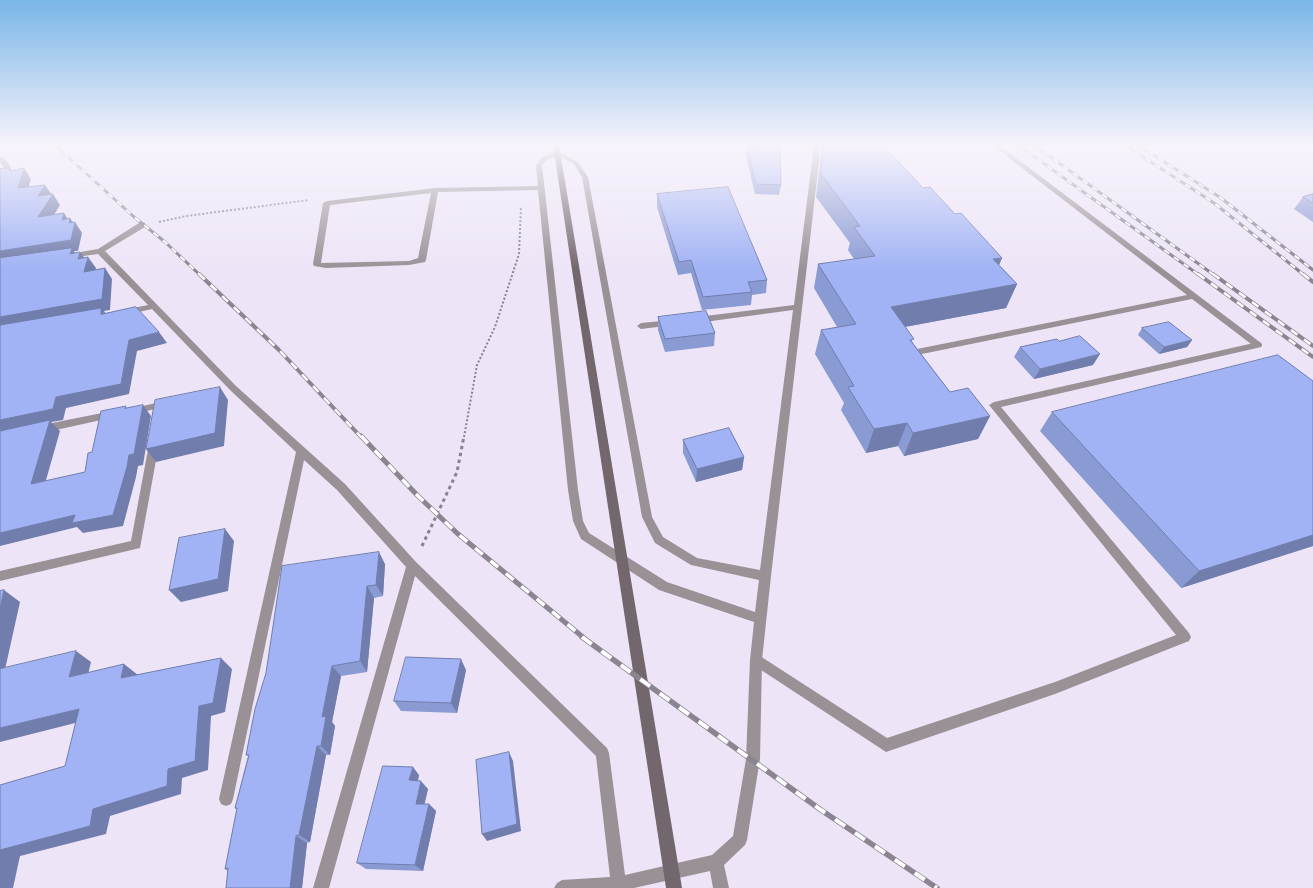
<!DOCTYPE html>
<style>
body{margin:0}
canvas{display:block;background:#ede5f7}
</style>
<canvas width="1313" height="888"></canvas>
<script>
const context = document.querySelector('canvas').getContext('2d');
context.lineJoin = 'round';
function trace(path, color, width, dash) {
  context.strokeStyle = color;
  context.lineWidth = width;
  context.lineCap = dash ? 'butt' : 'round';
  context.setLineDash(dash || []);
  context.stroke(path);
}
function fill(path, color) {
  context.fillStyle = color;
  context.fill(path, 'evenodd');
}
trace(new Path2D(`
 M159 222 186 216 309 200
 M464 437 477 365 495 327 519 254 521 206`), '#87828e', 2, [2, 2]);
trace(new Path2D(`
 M422 546 457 472 464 436`), '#87828e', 3, [3.5, 3.5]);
fill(new Path2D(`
 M1258 342 1261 343 1262 345 1261 347 1001 407 1189 633 1191 637 1189 641 1055 694 886 752 752 664 750 660 752 656 756 654 760 656 887 738 1055 682 1176 635 989 405 994 402Z`), '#999196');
fill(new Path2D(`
 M814 145H820V153L771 576 762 660 760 759 747 840 745 845 724 865 729 888H713L710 871 634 888H554L557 883 562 880 610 877 596 756 415 576 329 888H313L406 567 337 490 304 460 233 799 231 804 226 806 221 804 219 799 296 452 230 390 152 309 126 315 123 314 122 312 123 310 148 305 98 254 69 258 65 256 69 254 98 249 139 223H145V227L105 251 236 386 345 484 416 562 607 748 609 753 625 875 712 855 733 836 746 759 750 660 754 622 659 590 581 539 573 521 568 490 538 190 438 192 426 260 425 262 409 265 326 268 314 266 313 264 323 203 327 201 435 188 538 186 536 165 542 157 557 151 578 162 588 177 652 517 663 537 697 558 760 570 793 310 697 323 693 320 697 317 794 305ZM557 155 574 164 582 177 642 517 655 543 691 565 759 580 755 612 667 582 589 533 583 521 578 490 542 165 547 160ZM431 193 418 258 409 261 321 263 330 205Z
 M992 145H999L1261 343 1262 345 1261 347H1255L1192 299 917 355 914 354 913 352 917 349 1187 295Z
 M0 156C5 158 12 166 11 170L0 172V168H4L0 162Z
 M671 320 675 323 674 325 641 329 637 326 641 323Z
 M165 401 170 404 168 406 134 414 129 411 134 408Z
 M112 411 115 413 117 415 115 417 42 433 39 432 37 429 39 426 42 425Z
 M154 440 158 441 159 444 140 548 0 581V571L131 541 149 444 150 441Z`), '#999196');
fill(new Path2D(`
 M553 145H559L682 888H666Z`), '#73676e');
const railFar3 = new Path2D(`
 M55 145 133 216 165 242 200 275
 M1018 145 1199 275
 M1034 145 1214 275
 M1125 145 1214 203 1304 275
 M1138 145 1221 198 1313 270`);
const railFar2 = new Path2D(`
 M199 274 279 350 361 437
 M1198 274 1313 357
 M1213 274 1313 346
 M1303 274 1313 282`);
const railFar1 = new Path2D(`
 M361 436 418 496 458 534 584 638`);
const rail = new Path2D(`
 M582 637 821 810 937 888`);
trace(railFar3, '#8a8591', 3);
trace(railFar2, '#8a8591', 4);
trace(railFar1, '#8a8591', 5);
trace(rail, '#8a8591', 5.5);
trace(railFar3, '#fff', 2, [6]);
trace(railFar2, '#fff', 2.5, [8]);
trace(railFar1, '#fff', 3.5, [10]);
trace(rail, '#fff', 4, [12]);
fill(new Path2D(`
 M823 145H883L923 188 955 214 1002 258 999 265 1017 284 1006 308 905 327 913 343 950 392 990 416 978 439 904 456 898 446 866 453 841 410 844 403 815 354 821 330 837 327 814 288 818 264 854 259 848 250 850 243 816 197 821 156Z
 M747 147 781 185 779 195 755 194 746 156Z
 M657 194 767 280 766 293 752 295 751 305 702 310 691 273 678 275 657 207Z
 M1313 194V222L1294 209 1303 197Z
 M658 317 715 333 714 346 665 352 658 330Z
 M1142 328 1192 340 1187 347 1159 354 1138 335Z
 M1059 341 1093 365 1034 379 1014 357 1020 347Z
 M1313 381V546L1181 588 1040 431 1052 412Z
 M683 440 744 457 742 470 696 482 683 453Z
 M385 564 383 596 374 598 367 672 341 676 332 722 335 726 330 755H326L310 842 307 843 302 888H226L228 871 225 869 237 810 235 808 248 756 246 755 266 673Z
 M466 670 457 713 401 711 394 701Z
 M419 775 418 781 428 789 424 804H429L436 811 423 871 366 869 357 863Z`), '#8a9ad3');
fill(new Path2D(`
 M24 168 31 179 25 198 18 188Z
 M45 185 52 195 53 194 60 205 46 228 38 217V196Z
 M64 213 69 221 70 218 74 224 75 222 82 233 78 251H74L79 258 80 252 87 261 88 257 96 268 92 283 0 263V251L62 220Z
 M1002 258 992 281 993 259Z
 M105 268 112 279 110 310 104 311 109 318 0 329V317Z
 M1017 284 1006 308 883 331 891 307Z
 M159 332 167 343 137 351 129 394 66 408 63 420 51 422 60 431 42 494 31 484 0 432V420L56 397 129 340Z
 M1192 340 1187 347 1159 354 1164 347Z
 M1100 354 1093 365 1034 379 1040 369Z
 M220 387 228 400 224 446 156 462 146 449Z
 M143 405 151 416 143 465 138 466 136 477 123 526 83 533 77 527 0 546V533L129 455Z
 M990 416 978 439 904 456 913 433Z
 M907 423 898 446 866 453 874 429Z
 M744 457 742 470 696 482 697 469Z
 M225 529 234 541 228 591 181 602 169 590Z
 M1313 535V546L1181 588 1199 571Z
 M379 552 385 564 383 596 376 585Z
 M367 586 374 598 367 672 360 661Z
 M4 590 20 602 2 683 0 681V608Z
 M76 651 91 662 85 687 69 677Z
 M221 658 232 669 225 712 211 716 208 770 182 778 181 794 110 816 106 834 20 856 13 888H0V850L93 809 168 769Z
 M461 659 466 670 457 713 451 703Z
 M124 664 138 675 121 678Z
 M332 666 341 676 332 722 335 726 330 755 321 746 322 717Z
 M79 709 95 718 0 742V728Z
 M317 746 326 755 310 842 299 835Z
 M509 752 513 761 521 831 487 841 482 834Z
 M413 767 419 775 416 789 409 780Z
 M421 781 428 789 423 811 416 804Z
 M429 804 436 811 423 871 415 865Z
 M296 836 307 843 302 888H290Z`), '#717dac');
const building = new Path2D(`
 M824 145H883L923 188 930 187 955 214 961 213 1002 258 993 259 1017 284 891 307 914 339 910 340 950 392 968 388 990 416 913 433 907 423 874 429 848 387 854 386 821 330 856 324 818 264 875 256 854 227 860 226 821 174Z
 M780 146 781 185 756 184 747 147Z
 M10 168 9 171 24 168 18 188 45 185 38 196 53 194 38 217 64 213 62 220 70 218 69 223 75 222 71 240 0 251V169Z
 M728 187 767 280 748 282 752 292 703 297 691 260 679 262 657 194Z
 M1313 194V203L1303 197Z
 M72 248 70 254 80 252 78 259 88 257 84 272 105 268 102 299 0 317V258Z
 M136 307 159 332 129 340 121 384 56 397 53 409 0 420V325L101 308V314Z
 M706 311 715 333 665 339 658 317Z
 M1169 322 1192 340 1164 347 1142 328Z
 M1080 336 1100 354 1040 369 1020 347 1057 339 1059 341Z
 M1278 355 1313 381V535L1199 571 1052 412Z
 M220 387 215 433 146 449 155 400Z
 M143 405 134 454 129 455 127 467 113 515 72 523 75 515 0 533V431L50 420 31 484 85 472 88 453 92 452 101 411 126 406 125 408Z
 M729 428 744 457 697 469 683 440Z
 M225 529 218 579 169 590 179 538Z
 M379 552 376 585 367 586 360 661 332 666 322 717 326 716 321 746H317L299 835 296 836 290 888H226L228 868 225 869 237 808H235L249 755H246L255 709 266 673 282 566Z
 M4 590 0 608V591Z
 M76 651 69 677 124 664 121 678 221 658 213 703 199 706 195 761 168 769 167 786 93 809 90 826 0 850V851V785L65 766 79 709 0 728V669Z
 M406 657 461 659 451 703 394 701Z
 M509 752 517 824 482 834 476 760Z
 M383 766 413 767 409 780 421 781 416 804H429L415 865 357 863Z`);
fill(building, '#a1b3f5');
trace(building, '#717dac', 1);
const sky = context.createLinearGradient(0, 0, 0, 269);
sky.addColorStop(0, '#79b6e8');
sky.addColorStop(0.54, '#f7f3fb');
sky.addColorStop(1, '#f7f3fb00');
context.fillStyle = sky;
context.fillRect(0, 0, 1313, 269);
</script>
